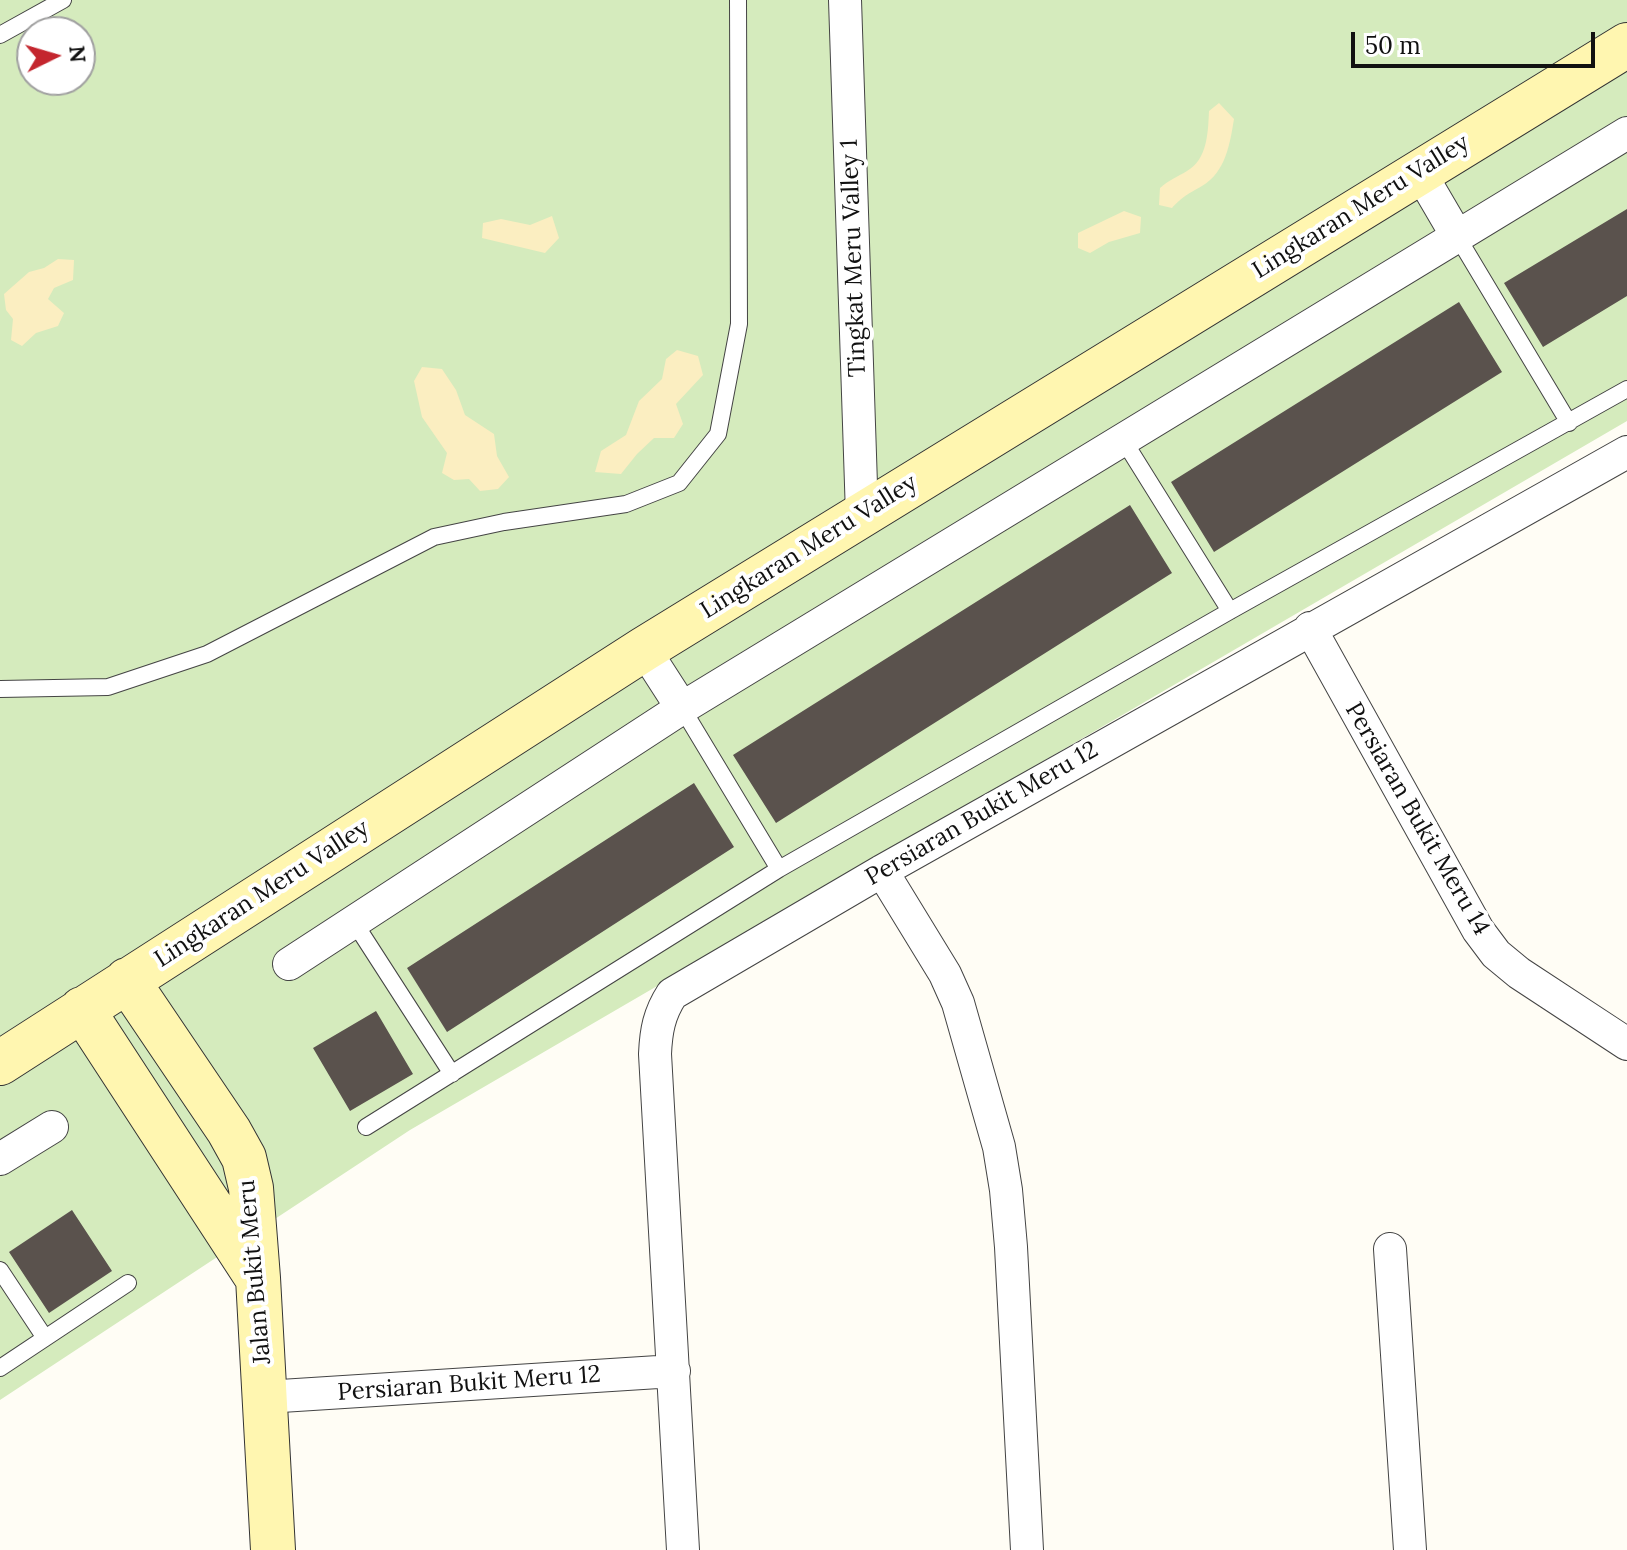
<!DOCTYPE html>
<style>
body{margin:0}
#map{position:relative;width:1627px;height:1550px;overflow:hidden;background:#fffdf5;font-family:Lora,serif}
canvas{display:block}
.north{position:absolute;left:16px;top:16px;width:80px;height:80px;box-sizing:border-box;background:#fff;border:2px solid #a0a0a0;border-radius:50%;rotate:85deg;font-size:22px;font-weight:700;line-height:32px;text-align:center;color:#111}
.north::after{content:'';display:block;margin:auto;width:28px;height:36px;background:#c4262e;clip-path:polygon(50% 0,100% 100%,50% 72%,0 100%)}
.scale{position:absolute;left:1351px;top:32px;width:244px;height:36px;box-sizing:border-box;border:4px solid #111;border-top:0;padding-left:10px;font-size:24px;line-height:28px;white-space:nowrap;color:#111;-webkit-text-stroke:6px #fff;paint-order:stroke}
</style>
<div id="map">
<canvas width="1627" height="1550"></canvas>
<div class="north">N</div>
<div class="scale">50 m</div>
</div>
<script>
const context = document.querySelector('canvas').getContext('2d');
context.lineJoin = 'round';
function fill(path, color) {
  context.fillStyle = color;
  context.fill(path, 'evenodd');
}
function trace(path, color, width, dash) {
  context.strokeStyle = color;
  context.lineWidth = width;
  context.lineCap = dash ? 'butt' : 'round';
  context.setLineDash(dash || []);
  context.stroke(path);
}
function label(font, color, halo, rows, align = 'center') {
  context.font = font + ' Lora,serif';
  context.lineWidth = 8;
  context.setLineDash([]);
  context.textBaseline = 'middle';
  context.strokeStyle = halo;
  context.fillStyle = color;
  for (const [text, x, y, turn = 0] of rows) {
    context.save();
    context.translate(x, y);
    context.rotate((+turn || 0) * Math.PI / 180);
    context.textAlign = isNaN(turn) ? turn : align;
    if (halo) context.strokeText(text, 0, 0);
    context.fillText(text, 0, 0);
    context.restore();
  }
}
fill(new Path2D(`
 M0 0H1627V421L410 1130 0 1400ZM32 32H80V80H32Z`), '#d5ebbd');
fill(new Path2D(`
 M1219 103 1234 119C1230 143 1226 172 1202 186 1188 194 1183 196 1172 208L1159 205 1160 188C1169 180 1177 177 1187 171 1208 159 1208 131 1209 111Z
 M1124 211 1141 217 1140 233 1109 242 1090 253 1078 248V233Z
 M552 216 559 238 545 253 482 238 483 223 501 219 530 225Z
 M58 259 74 260 73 280 54 288 48 299 64 313 58 326 36 333 22 346 11 340 13 319 6 310 4 294 29 272 44 268Z
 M677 350 698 356 703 375 676 404 683 424 674 438H654L637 454 621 474 595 472 601 451 626 435 639 401 662 379 666 359Z
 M422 367 442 369 456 390 465 415 494 434 497 456 509 477 498 489 480 491 469 479 454 480 442 473 447 453 422 417 414 381Z`), '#fbeec1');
fill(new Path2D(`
 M1627 209V296L1543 347 1504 283Z
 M1459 302 1502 372 1214 552 1171 482Z
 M1130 505 1172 573 776 823 733 755Z
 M694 783 734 847 447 1032 407 968Z
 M376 1011 413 1074 350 1111 313 1048Z
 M72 1210 112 1271 49 1313 9 1252Z`), '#5a524d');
const lane = new Path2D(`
 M0 35 63 0
 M1457 236 1569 423
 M1124 441 1230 611
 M0 689 108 687 207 654 434 537 504 522 626 504 679 483 718 434 739 324 738 0
 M682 708 779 869
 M354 922 452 1074
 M366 1127 779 869 1230 611 1627 389
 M0 1270 45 1338
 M0 1368 128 1283`);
const street = new Path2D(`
 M845 0 862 515
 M1419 171 1457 236
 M1310 628 1478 930 1496 954 1519 973 1627 1044
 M644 649 682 708
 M882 871 945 974 958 1003 999 1147 1006 1190 1011 1247 1027 1550
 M289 964 682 708 1627 133
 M0 1159 52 1127
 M1390 1249 1410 1550
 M265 1397 674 1371
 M683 1550 655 1054C656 1031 659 1014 672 994L882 871 1627 452`);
const secondary = new Path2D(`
 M127 980 229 1131 244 1158 251 1188 258 1278 273 1550
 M82 1009 256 1276
 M0 1063 644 649 1627 45`);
trace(lane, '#444', 18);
trace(street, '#444', 34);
trace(secondary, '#333', 46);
trace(lane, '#fff', 16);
trace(street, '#fff', 32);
trace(secondary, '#fff6b0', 44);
label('24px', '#111', '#fff', [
 ["Lingkaran Meru Valley",1361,207,-32],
 ["Tingkat Meru Valley 1",854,258,-92],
 ["Lingkaran Meru Valley",809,547,-32],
 ["Persiaran Bukit Meru 12",982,814,-30],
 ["Persiaran Bukit Meru 14",1417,819,60],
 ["Lingkaran Meru Valley",262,894,-33],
 ["Jalan Bukit Meru",255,1272,-95],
 ["Persiaran Bukit Meru 12",469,1384,-4]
]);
</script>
